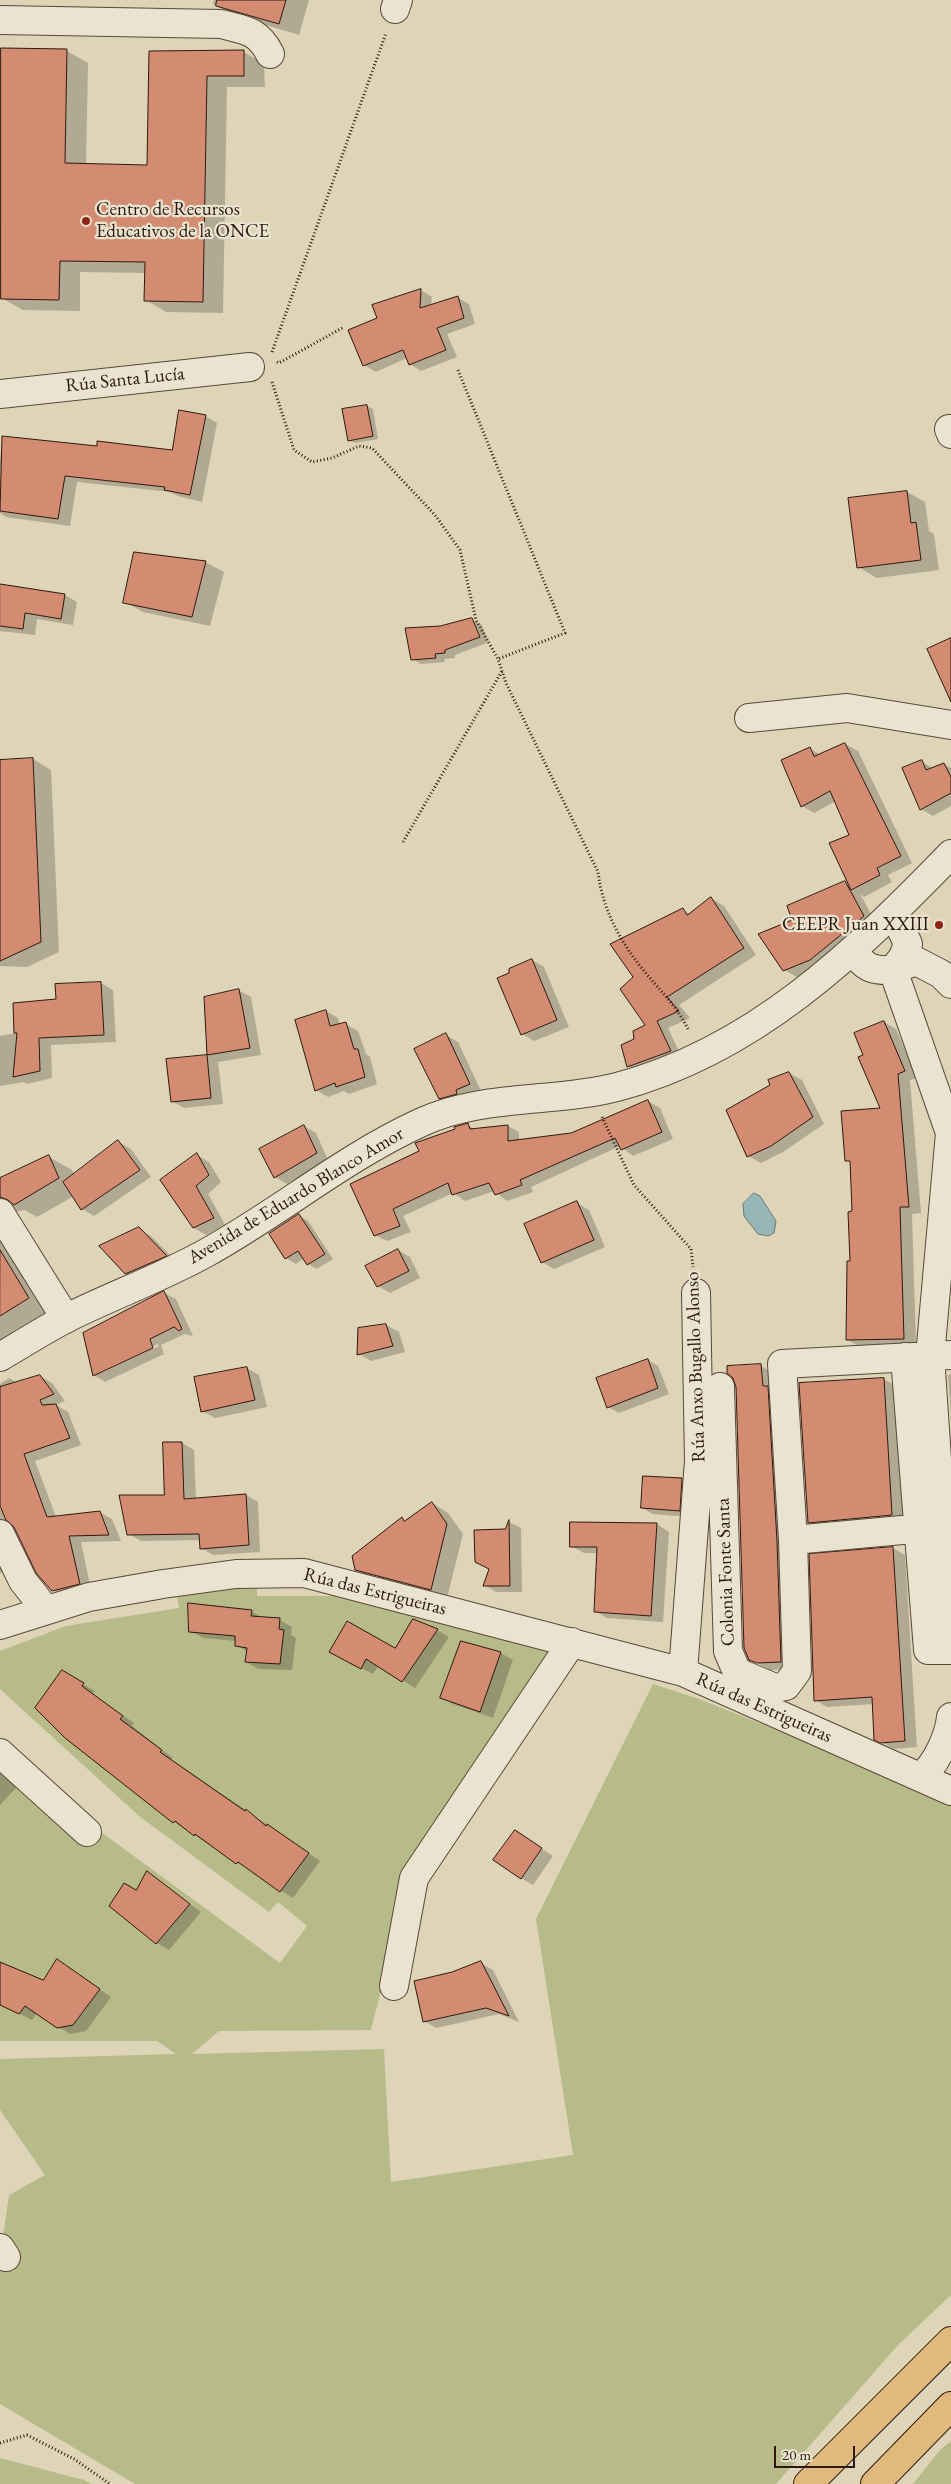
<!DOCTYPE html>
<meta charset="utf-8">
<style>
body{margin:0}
#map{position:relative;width:951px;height:2484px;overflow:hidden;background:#ded4b7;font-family:"EB Garamond",serif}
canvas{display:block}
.scale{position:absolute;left:774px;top:2446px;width:81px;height:22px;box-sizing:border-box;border:2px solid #2e190e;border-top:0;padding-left:6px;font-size:15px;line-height:18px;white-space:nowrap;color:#2e190e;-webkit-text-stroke:4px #eae3d0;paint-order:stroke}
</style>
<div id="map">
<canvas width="951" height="2484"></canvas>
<div class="scale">20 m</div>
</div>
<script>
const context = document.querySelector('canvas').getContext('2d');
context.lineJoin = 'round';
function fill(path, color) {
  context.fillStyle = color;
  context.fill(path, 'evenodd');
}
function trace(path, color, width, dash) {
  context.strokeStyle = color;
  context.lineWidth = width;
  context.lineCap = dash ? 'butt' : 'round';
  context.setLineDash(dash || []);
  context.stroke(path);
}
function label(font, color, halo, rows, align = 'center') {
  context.font = font + ' "EB Garamond",serif';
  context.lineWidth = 4.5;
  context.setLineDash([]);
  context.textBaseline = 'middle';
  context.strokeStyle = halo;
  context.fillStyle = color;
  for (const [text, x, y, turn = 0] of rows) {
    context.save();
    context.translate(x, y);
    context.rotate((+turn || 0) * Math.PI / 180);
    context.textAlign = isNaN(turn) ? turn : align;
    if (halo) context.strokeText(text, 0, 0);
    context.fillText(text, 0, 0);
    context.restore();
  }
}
fill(new Path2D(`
 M257 1574V1596H333L544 1642 549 1651 414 1860 371 2030 219 2031 192 2054 384 2049 391 2182 573 2155 536 1919 653 1684 699 1699 951 1799V2295L898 2345 776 2484H135L0 2404V2260L9 2195 45 2175 0 2110V2059L176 2054 157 2041H0V1753L90 1844 101 1832 280 1963 307 1926 278 1902 269 1912 139 1816 0 1689V1651L66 1626 179 1608 175 1582Z
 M951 2441V2484H913L940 2450Z
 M0 2458 84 2480 91 2484H0Z`), '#b7bb8a');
const water = new Path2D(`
 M754 1193 760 1196 776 1221 774 1233 768 1236 758 1234 744 1216 743 1204Z`);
fill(water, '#96b6b8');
trace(water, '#6c7774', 1);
fill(new Path2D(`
 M214 0H309L299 35 233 15 213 4Z
 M2 49 67 51 88 63 86 165 148 166 150 52H244L264 64 265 87H227L223 313 166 312 146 300V273L80 272V311L23 310 2 298 3 270H0Z
 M421 290 432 297 431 306 458 298 469 304 475 324 447 334 457 357 421 371 410 364 407 358 376 372 364 365 378 319 373 306Z
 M367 406 373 409 378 439 355 443 349 440Z
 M205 416 217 423 202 502 178 496 170 492 77 482 70 526 6 517 0 513V459L3 438 173 452Z
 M907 492 925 502 929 531 934 534 939 570 877 578 858 567 850 499Z
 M205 562 224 572 210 626 143 612 125 602Z
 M0 586 65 595 77 602 73 625 37 619 35 635 0 631Z
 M471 619 481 624 489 642 455 655V658L444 659 445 662 421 664 412 659 440 627Z
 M845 744 858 751 912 863 888 875 892 882 864 897 860 894 876 923 823 967 797 977 784 970 794 921 845 883 850 885 851 836 836 801 814 813 802 806 810 749 821 755Z
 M33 759 51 770 59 952 27 967 0 966V761Z
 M922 762 933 768 944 764 951 768V806L933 816 921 809Z
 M712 899 724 906 756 955 679 1005 690 1018 668 1028 682 1058 640 1074 628 1066 636 1039 647 1026 635 977 683 910 690 914Z
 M532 960 544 967 569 1027 534 1041 522 1034 510 974Z
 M101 983 113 990 116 1042 51 1045 52 1078 27 1084 24 1082 0 1086V1036L15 1033V1004L57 1000Z
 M238 990 251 997 261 1055 218 1062 223 1104 184 1108 172 1101 167 1061 208 1056 205 998Z
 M326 1011 338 1018 340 1025 345 1024 358 1031 366 1054 370 1057 377 1084 349 1094 344 1091 328 1097 316 1090Z
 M884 1022 896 1029 917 1078 910 1080 921 1213 912 1214 916 1345 860 1347 848 1340 853 1212 851 1163 846 1160 882 1110Z
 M446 1035 458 1042 481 1091 452 1105 439 1098Z
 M789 1073 802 1080 824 1124 783 1152 761 1163 748 1156Z
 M648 1101 660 1108 673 1139 633 1156 620 1146 531 1187 533 1192 507 1201 494 1191 465 1201 453 1193 403 1216 411 1232 387 1241 375 1235 420 1152 468 1125 476 1130 508 1126 519 1132V1141L571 1134Z
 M304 1126 316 1133 328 1160 287 1184 275 1177Z
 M119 1142 131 1149 151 1177 94 1216 82 1209 74 1196 37 1217 25 1210 15 1212 51 1311 0 1343V1179L49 1157 72 1170 74 1175Z
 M197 1155 209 1162 221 1182 208 1194 225 1225 206 1235 194 1228Z
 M577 1203 589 1210 605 1247 554 1269 542 1262Z
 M299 1216 308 1221 333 1259 317 1269 308 1264 304 1258 296 1264 286 1258 270 1235Z
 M139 1229 151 1236 178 1263 138 1281 126 1273Z
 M398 1250 410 1257 420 1278 390 1293 378 1286Z
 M164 1293 176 1299 193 1336 185 1334 161 1345 164 1354 105 1382 94 1375ZM158 1344 159 1346 101 1373V1370Z
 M386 1325 399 1332 405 1352 371 1361 359 1354Z
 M648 1360 658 1366 669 1394 619 1413 608 1407Z
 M761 1366 773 1373 793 1669 770 1670 750 1659Z
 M247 1368 259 1375 267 1407 215 1418 202 1411Z
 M951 1374V1416L948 1375Z
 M40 1376 52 1383 65 1401 56 1405 68 1412 81 1445 35 1461 56 1517 99 1512 112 1519 121 1541 81 1542 91 1590 65 1597 53 1590 14 1525 6 1526 0 1532V1510L6 1508 0 1499V1384L9 1378 18 1383Z
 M884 1379 899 1388 907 1523 824 1531 809 1522Z
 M182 1443 194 1450 196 1499 246 1495 258 1502 260 1552 213 1555 201 1548V1540L141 1541 129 1534 165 1496Z
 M682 1479 692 1486 690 1517 653 1514 642 1508Z
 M432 1503 448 1513 463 1534 447 1598 373 1579 356 1569 402 1519 406 1521Z
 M509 1522 521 1528 522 1592H496L484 1585Z
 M657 1524 669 1532 663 1622 607 1618 595 1611 598 1553H584L571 1546Z
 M893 1548 905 1555 917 1747 894 1749 876 1739 874 1704 827 1707 815 1700Z
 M0 1550 9 1571 0 1573Z
 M251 1611 263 1618 280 1620 292 1627 291 1635 296 1638 292 1670 258 1669 246 1662 248 1652 236 1645V1641L203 1638 191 1631Z
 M437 1630 449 1637 415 1688 379 1665 373 1674 343 1659 396 1650Z
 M462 1643 501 1653 513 1660 493 1718 453 1704 441 1697Z
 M62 1672 95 1691 93 1694 134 1723 132 1726 173 1758 171 1759 320 1861 293 1898 174 1822Z
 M0 1769 17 1787 0 1805Z
 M515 1831 553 1856 533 1885 521 1878Z
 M147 1873 201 1912 169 1950 157 1943Z
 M58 1961 111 1997 86 2031 70 2034 37 2013 32 2020 0 2004V1963L44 1981Z
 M481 1963 493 1970 519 2022 499 2014 436 2028 424 2021 453 1974Z`), '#0003');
const building = new Path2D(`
 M217 0H286L279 24 216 6Z
 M1 48 67 49 65 163 147 165 149 51 244 50V76H207L203 302 144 301 145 262 60 261 59 300 1 299Z
 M421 289 420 308 458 296 464 318 437 328 446 350 409 365 403 350 363 366 348 330 377 318 372 305Z
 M367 405 373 436 348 441 342 409Z
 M179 410 206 415 190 495 164 490 165 487 65 476 58 519 0 511 2 436 97 446V441L172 450Z
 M907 491 911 523 916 522 921 560 857 568 848 498Z
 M134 552 206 561 192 617 123 603Z
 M0 584 65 594 61 619 25 613 23 629 0 626Z
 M472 618 480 637 445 650V653L435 654 436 658 411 660 405 628 440 626Z
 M951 638V702L927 649Z
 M845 743 901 856 877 868 880 875 851 890 829 843 849 835 830 791 801 807 781 760 810 747 814 756Z
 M33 758 41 942 0 961V760Z
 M922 760 926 770 944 763 951 777V793L920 810 902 768Z
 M845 881 864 916 810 960 783 971 758 934 792 920 787 906Z
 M711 897 744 948 667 997 679 1011 657 1021 671 1051 627 1067 621 1045 634 1039 633 1031 645 1025 620 989 633 977 610 944 683 908 687 915Z
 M532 959 557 1020 521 1035 497 978 509 973V969Z
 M101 982 104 1035 39 1038 40 1071 13 1077 17 1033H14L13 1003 56 999 55 984Z
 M239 989 250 1048 207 1055 204 997Z
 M326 1010 330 1026 346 1022 354 1049H358L365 1077 336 1087 335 1083 315 1091 295 1020Z
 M884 1021 905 1071 898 1074 909 1207H900L904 1339 846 1340 847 1261H850L848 1212 852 1211 850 1161H845L841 1111 880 1108 858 1057 863 1055 854 1033Z
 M446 1033 470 1084 456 1090 457 1094 439 1099 414 1049Z
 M207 1055 211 1098 171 1102 166 1059Z
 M789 1072 813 1117 771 1146 747 1157 726 1110 770 1085 768 1080Z
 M648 1100 662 1132 621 1150 615 1138 520 1180 522 1185 495 1195 489 1183 452 1195 448 1183 393 1209 400 1226 374 1236 350 1184 419 1151 415 1143 455 1129 454 1127 468 1123 470 1129 508 1125V1141L571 1133Z
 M304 1125 317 1153 274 1178 259 1149Z
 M118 1140 140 1170 81 1210 63 1182Z
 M197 1153 209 1175 196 1186 214 1218 193 1228 160 1180Z
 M49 1155 59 1178 14 1205 8 1200 0 1197V1178Z
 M577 1201 594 1240 541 1263 524 1224Z
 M299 1214 325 1254 307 1265 298 1251 285 1259 269 1234Z
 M139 1227 167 1256 125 1274 99 1246Z
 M398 1249 409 1271 377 1287 365 1266Z
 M0 1250 29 1298 0 1316Z
 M164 1291 182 1329 179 1331 174 1327 150 1339 153 1348 93 1376 83 1333Z
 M386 1324 393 1346 357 1355 358 1328Z
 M648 1359 658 1388 607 1408 596 1378Z
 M761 1364 763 1386H768L777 1541 781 1662 757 1663 749 1660 744 1648 736 1387 733 1378 727 1373V1366Z
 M247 1367 255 1400 201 1412 194 1377Z
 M40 1375 54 1394 40 1400 42 1405 56 1404 70 1438 24 1454 47 1517 100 1511 109 1535 69 1536 80 1584 52 1591 36 1573 14 1527 6 1520 0 1506V1387Z
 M884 1378 892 1515 808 1523 799 1383Z
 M163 1442H182L184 1499 246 1494 249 1545 200 1549 199 1534 127 1535 119 1495H164Z
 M643 1476 682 1478 680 1511 641 1508Z
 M432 1502 447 1524 431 1590 355 1570 352 1556 402 1517 404 1521Z
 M509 1520 510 1586H483L489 1569 475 1562 474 1530 505 1529Z
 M570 1522 657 1523 651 1616 594 1612 597 1547H570Z
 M893 1547 905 1741 880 1743 874 1740 872 1697 814 1701 809 1554Z
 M188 1603 252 1610 251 1616 280 1618 279 1629 284 1630 280 1664 245 1662 247 1648 235 1646V1636L189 1632Z
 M413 1619 438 1629 402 1682 366 1659 361 1669 329 1652 347 1621 395 1648Z
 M461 1641 501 1652 480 1712 440 1698Z
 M62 1670 84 1683 82 1686 123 1716 120 1719 162 1750 160 1752 245 1811 246 1809 266 1826 267 1824 309 1853 280 1892 238 1862 236 1864 195 1834 194 1836 175 1821 173 1823 65 1738 35 1708Z
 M515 1830 542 1848 521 1879 493 1860Z
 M147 1871 190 1904 156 1944 109 1906 124 1883 136 1890Z
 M57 1959 100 1989 73 2025 57 2028 25 2006 19 2014 0 2005V1962L43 1980Z
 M481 1961 509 2016 486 2008 423 2022 414 1981 452 1972Z`);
fill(building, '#d38b72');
trace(building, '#2e190e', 1);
const minor = new Path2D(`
 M395 9 398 0
 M0 20 221 24C245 30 258 30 270 54
 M0 394 250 367
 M949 429 951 434
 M749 718 847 708 951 725
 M854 950C863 968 873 971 893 970L903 957 908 944 894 913
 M0 1213 66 1319
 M0 1357C22 1344 44 1330 67 1318 113 1295 161 1278 206 1253 280 1212 345 1157 422 1122 483 1094 554 1103 617 1087 754 1051 855 953 951 854
 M905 1357 928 1650H950L930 1356 950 1133 893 970 916 961 941 974 951 984
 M720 1387 728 1651 737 1672 775 1688 786 1686 797 1671 793 1540 782 1364 951 1355
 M0 1534 23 1581 46 1610
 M793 1540 935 1527
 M0 1625 89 1597 163 1584 236 1574 304 1573 683 1672 951 1791
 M683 1672 699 1461 696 1293
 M0 1753 87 1832
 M921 1777C936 1764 949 1737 951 1717
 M394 1986 414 1878 572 1642
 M0 2248 6 2257`);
const highway = new Path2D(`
 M808 2484 951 2341
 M875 2484 951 2406`);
trace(minor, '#5a4838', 30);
trace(highway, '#2e190e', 30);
trace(new Path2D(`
 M272 352 386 33
 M277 362 279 363 344 327
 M458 370 565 633 498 659
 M272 382 294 450 312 462 332 458 359 446 372 448 435 515 460 550 476 620 498 659 506 683 598 872C602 907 619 939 640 966 658 989 676 1004 689 1031
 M403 842 502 671
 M602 1117 634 1185 691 1249 693 1267
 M0 2443 27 2435 74 2459 110 2484`), '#2e190e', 3, [1, 2.5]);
trace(minor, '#eae3d0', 28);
trace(highway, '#dfba7c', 28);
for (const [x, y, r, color] of [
 [86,221,5,"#8f2418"],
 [939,925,5,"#8f2418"]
]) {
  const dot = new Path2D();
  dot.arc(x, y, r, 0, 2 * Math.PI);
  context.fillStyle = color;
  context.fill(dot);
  trace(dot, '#eae3d0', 2);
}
label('19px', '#2e190e', '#eae3d0', [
 ["Centro de Recursos",96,210],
 ["Educativos de la ONCE",96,232],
 ["CEEPR Juan XXIII",929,925,"right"]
], 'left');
label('19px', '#2e190e', '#eae3d0', [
 ["Rúa Santa Lucía",125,380,-6],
 ["Avenida de Eduardo Blanco Amor",296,1196,-31],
 ["Rúa Anxo Bugallo Alonso",696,1367,-92],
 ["Colonia Fonte Santa",726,1572,-92],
 ["Rúa das Estrigueiras",375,1592,14],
 ["Rúa das Estrigueiras",764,1708,24]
]);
</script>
